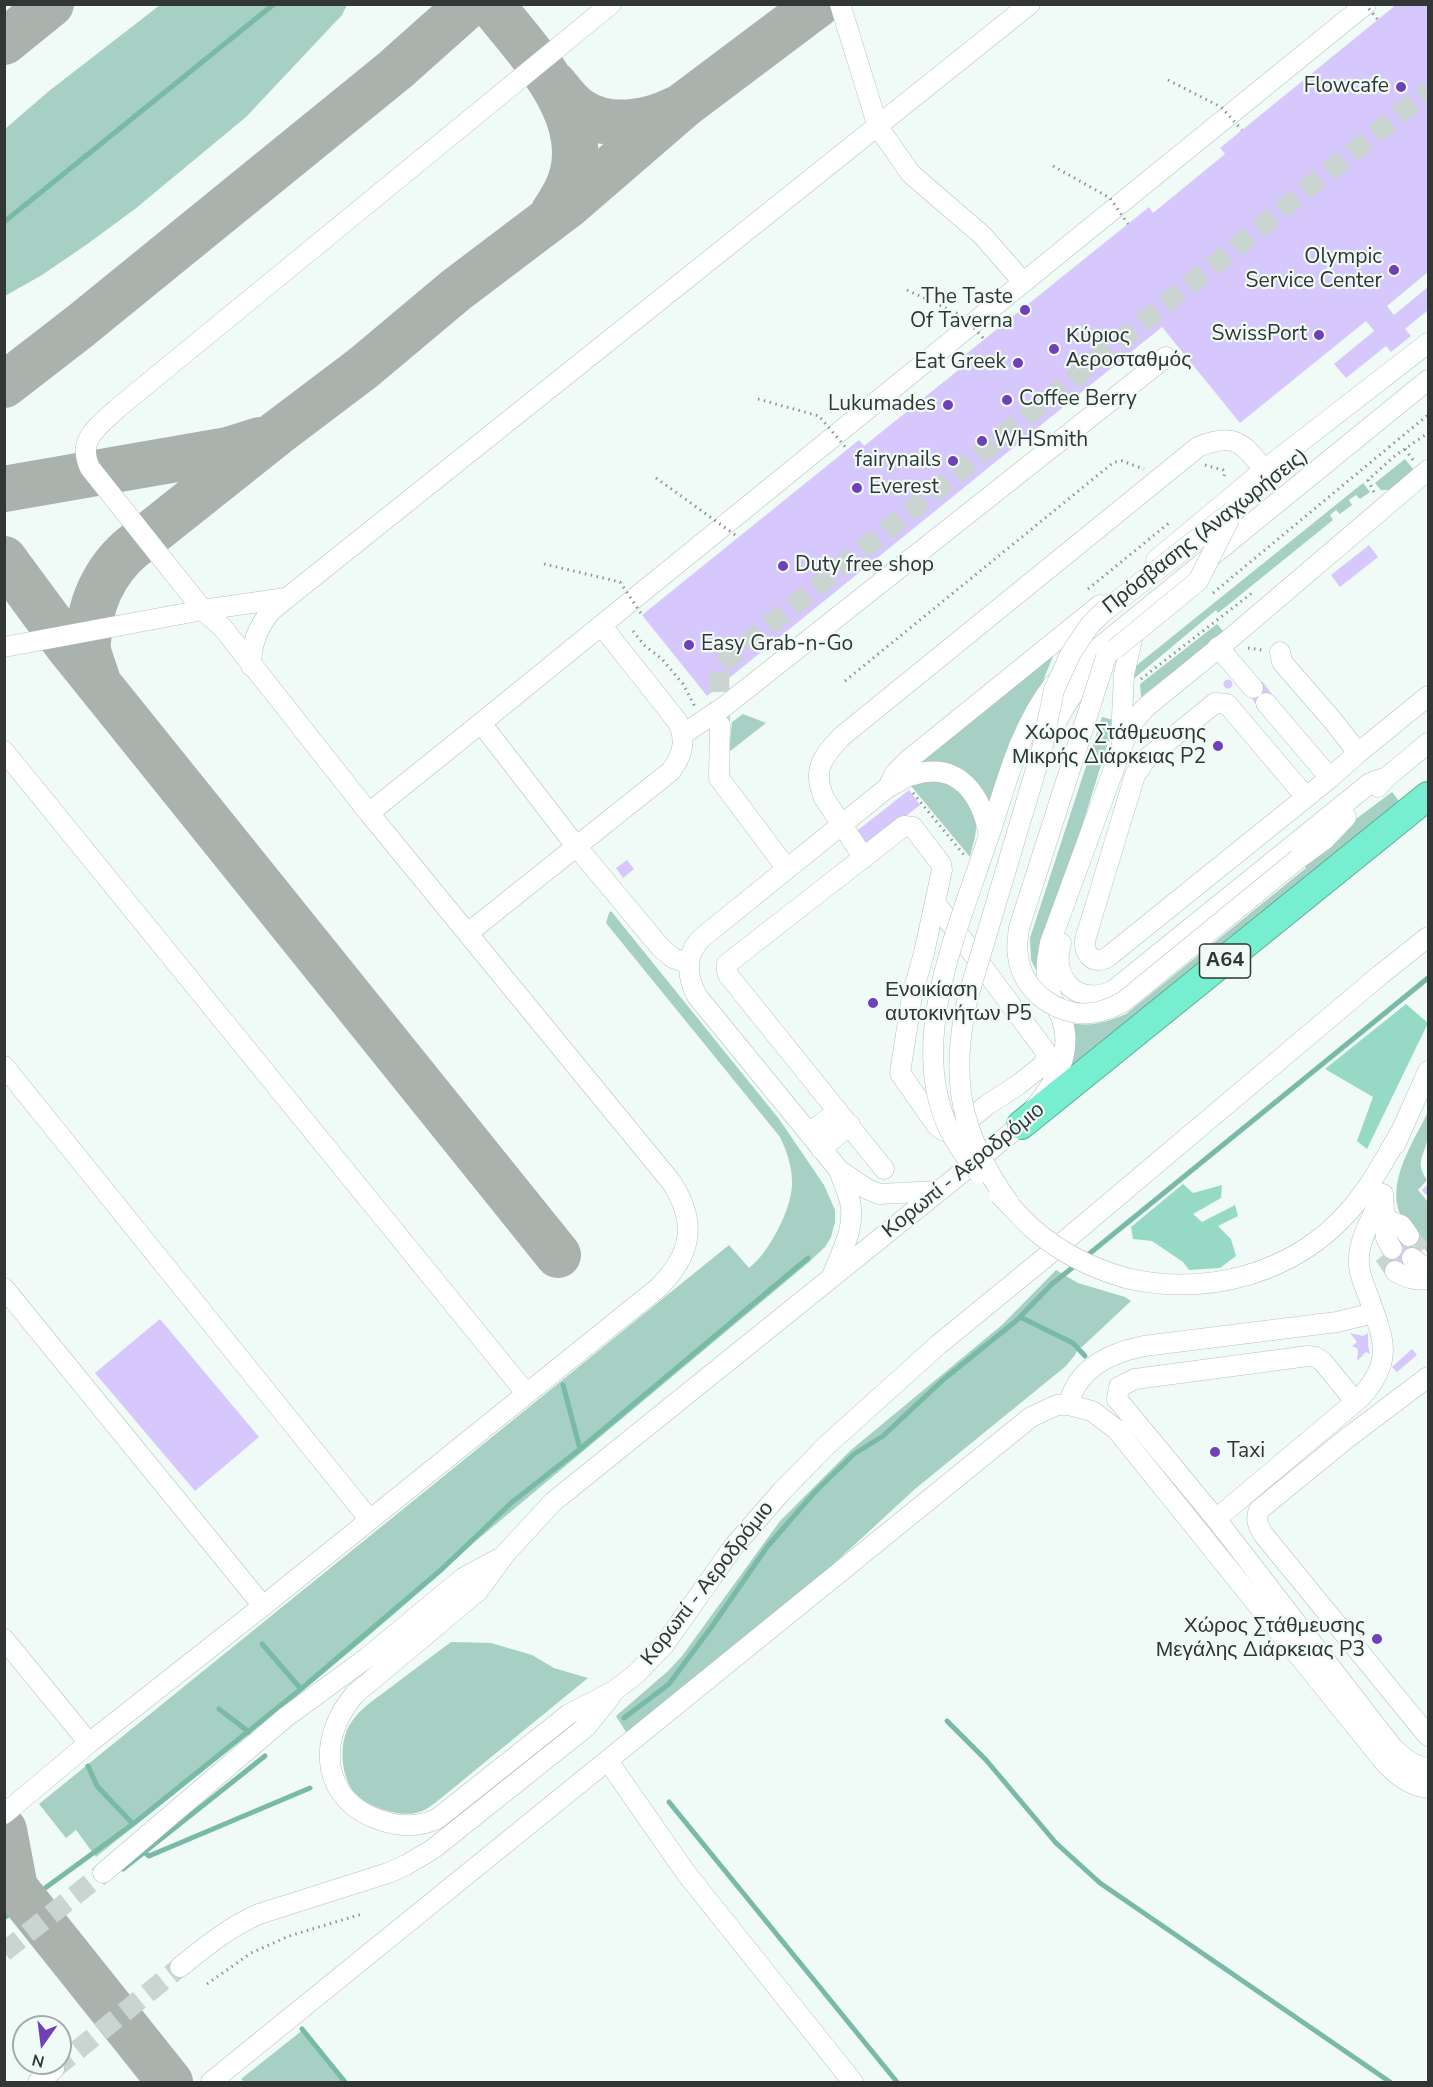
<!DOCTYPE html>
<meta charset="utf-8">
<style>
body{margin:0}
#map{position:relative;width:1433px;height:2087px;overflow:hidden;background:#f0fbf7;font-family:"Nunito Sans",sans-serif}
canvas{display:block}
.frame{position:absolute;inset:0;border:6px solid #323634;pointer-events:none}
.north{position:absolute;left:12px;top:2015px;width:60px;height:60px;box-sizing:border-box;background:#f0fbf7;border:2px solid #a4aca9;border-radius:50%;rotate:194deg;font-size:16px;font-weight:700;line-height:24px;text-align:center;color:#323634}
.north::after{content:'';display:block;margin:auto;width:21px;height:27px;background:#6f40b8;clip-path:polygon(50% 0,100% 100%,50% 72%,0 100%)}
</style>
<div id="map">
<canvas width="1433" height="2087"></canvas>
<div class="frame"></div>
<div class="north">N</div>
</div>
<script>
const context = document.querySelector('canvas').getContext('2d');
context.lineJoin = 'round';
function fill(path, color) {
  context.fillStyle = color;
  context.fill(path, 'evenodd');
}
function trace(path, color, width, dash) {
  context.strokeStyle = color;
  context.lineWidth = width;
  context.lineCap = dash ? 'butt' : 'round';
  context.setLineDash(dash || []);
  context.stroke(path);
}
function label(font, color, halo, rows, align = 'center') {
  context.font = font + ' "Nunito Sans",sans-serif';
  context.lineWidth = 4.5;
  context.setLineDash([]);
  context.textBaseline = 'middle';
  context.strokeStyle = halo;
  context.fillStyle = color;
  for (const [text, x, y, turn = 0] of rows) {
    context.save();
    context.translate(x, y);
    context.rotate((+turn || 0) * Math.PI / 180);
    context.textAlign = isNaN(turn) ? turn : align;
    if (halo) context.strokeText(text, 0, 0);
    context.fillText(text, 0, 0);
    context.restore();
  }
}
fill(new Path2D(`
 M160 5H347L342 15 246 117 135 209 86 245 42 275 5 296V129L49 91Z
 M1405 459 1416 473 1396 490H1381L1375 483Z
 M1363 483 1370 492 1360 499 1356 495 1349 500 1352 505 1340 514 1336 510 1330 515 1333 520 1218 613 1216 610 1131 681 1132 669Z
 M1217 624 1224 632 1141 697 1140 684Z
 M1054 654 992 805C983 790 965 765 945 764 936 763 926 765 916 766Z
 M743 714 766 723 729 752 732 722Z
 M1102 717 1113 720 1114 723 1037 972 1031 960 1030 938Z
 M927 780C953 780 973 797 976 823 977 834 972 847 970 857L911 786Z
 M1392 792 1399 801 1069 1072 1071 1023C1091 1027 1107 1022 1126 1014L1306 868 1303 864 1352 822Z
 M611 911 779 1119 824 1185 835 1210V1222L831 1237 825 1247 808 1263 477 1540C356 1652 225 1753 96 1857L76 1830 66 1838 39 1804 729 1245 749 1268C769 1253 793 1207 792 1182 792 1166 787 1152 780 1137L606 923 609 913Z
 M1428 1112C1428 1120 1430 1129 1428 1137 1425 1155 1414 1161 1427 1180L1418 1190 1428 1202V1254C1421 1241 1408 1229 1401 1216 1385 1183 1414 1141 1428 1112Z
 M1056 1270 1078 1283 1125 1297 1131 1301 1082 1347 1078 1348 1075 1355 1066 1366 915 1489 826 1571 635 1728 626 1732 616 1716 668 1671 682 1656 780 1521 851 1450 1002 1325Z
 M451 1642 491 1643 532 1655 554 1668 588 1678 435 1803C430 1806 425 1811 419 1812 400 1819 359 1805 350 1786 341 1770 340 1744 348 1728 358 1708 379 1697 395 1684 414 1670 432 1656 451 1642Z
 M304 2029 348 2082H244L241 2079Z`), '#a6d0c3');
fill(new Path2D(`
 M1406 1004 1428 1023 1367 1149 1357 1141 1373 1097 1325 1069Z
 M1183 1184 1193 1193 1222 1185 1221 1198 1193 1214 1202 1222 1235 1205 1238 1216 1218 1226 1231 1239 1236 1256 1220 1268 1189 1270 1183 1262 1152 1241 1133 1239 1131 1227Z`), '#96d9c5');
trace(new Path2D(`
 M4 222 274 4
 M1084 1258 1428 978
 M1020 1317 1073 1343 1085 1356
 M563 1385 580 1449
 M262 1644 301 1689
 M219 1709 249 1732
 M624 1718 669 1684 713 1625 767 1547 814 1493 854 1454 883 1436 944 1379 1016 1321 1052 1284 1077 1264
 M947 1721 986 1760 1056 1843 1100 1883 1390 2082
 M88 1766 97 1786 133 1824 301 1689 442 1569 511 1503 580 1449 808 1258
 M669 1802 897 2082
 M144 1852 149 1856 310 1788
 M123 1869 265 1756
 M4 1918 133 1824
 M302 2029 345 2082`), '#79baa7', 5);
trace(new Path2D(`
 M491 4C530 54 599 121 567 189 563 198 558 205 553 213
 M4 42 51 4
 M554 84C562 93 569 104 580 111 608 130 648 123 676 109
 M4 385 79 327 395 70 469 4
 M4 489 228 450 260 440
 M4 559 68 646 558 1255
 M98 682C95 671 90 660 88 650 87 644 89 637 89 631 92 593 113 558 145 538L277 433 363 368 456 290 567 206 685 104 818 4
 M4 1830 15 1888 4 1885
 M4 1874 170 2082`), '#aab2ae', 46);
fill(new Path2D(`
 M1397 4H1428V272L1387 306 1394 315 1428 287V310L1405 329 1411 336 1391 352 1386 346 1346 378 1334 364 1374 331 1366 321 1240 423 1162 327 707 696 642 615 859 440 864 446 961 368 956 362 1149 207 1153 213 1225 154 1220 148Z
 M1369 545 1378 557 1340 587 1331 575Z
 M1223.5 684a4.5 4.5 0 1 1 9 0a4.5 4.5 0 1 1-9 0Z
 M1262 681 1274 697 1259 708 1247 692Z
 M909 790 920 805 868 846 858 830Z
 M627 860 634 869 623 878 616 868Z
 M1428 1184V1193L1426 1195 1422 1190Z
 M1413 1233 1425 1248 1391 1274 1379 1258Z
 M160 1319 259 1437 195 1491 95 1373Z
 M1350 1333 1363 1336 1368 1333V1345L1370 1354 1366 1352 1357 1361 1358 1349 1352 1346 1357 1342Z
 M1412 1349 1417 1355 1397 1372 1392 1367Z`), '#d6c8fc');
trace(new Path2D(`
 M720 722 719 666 1428 91
 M1409 1236 1421 1251
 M1384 1255 1395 1271
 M4 1952 103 1873
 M54 2069 180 1967`), '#cad4d0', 20, [20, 10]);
const minor = new Path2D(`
 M611 4 119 407C99 426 76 439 90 468L203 610 223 628 369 813 481 723 576 846 661 948 673 958 689 964
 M840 4 878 127 911 174 982 235 1023 282
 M1428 470 1232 637 1146 707 1130 725 1050 943C1046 963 1044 979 1052 998 1054 1005 1059 1011 1062 1019 1076 1062 1045 1095 1021 1125L553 1502 505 1554 478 1591 355 1694C316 1739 320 1802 383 1821 402 1827 418 1827 437 1819L569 1714 614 1691 636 1674 664 1645 734 1546 782 1491 826 1446 938 1345 1042 1260 1380 975 1428 937
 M1156 560 1264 470 1428 343
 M4 647 203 610 286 598
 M1218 647 1253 688
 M1280 652 1282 662 1334 722 1358 753 1428 696
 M251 666C251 644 258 626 272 610L1030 4
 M1266 703 1330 778
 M481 723 1366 4
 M720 725 719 778 787 869
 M682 735 725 706 1166 357
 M1047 739C1063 708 1078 682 1104 659
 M1121 739 1124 675 1135 626
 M4 751 526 1393
 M890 783 896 772 907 761 1100 605
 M1378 787 1387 777 1428 743
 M1306 797 1227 704 1215 703 1146 759 1135 775 1085 940C1084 956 1095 966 1109 956L1330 778 1358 753
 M989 836C1006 784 1019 729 1053 685L1428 380
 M864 858 824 798C812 769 822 758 841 737L1198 447C1233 432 1243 442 1264 470
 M1298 859 1324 840 1346 817
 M468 933 671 771C683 755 687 739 677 721L601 625
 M1061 943C1050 979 1079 1008 1114 990L1370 783 1387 777
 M4 1066 370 1520
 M809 1133 838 1111
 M1395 1145 1428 1071
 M821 1149 850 1125
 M884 1169 729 976 727 972V964L904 826 913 827 941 864 942 870 924 953 912 996 900 1073 937 1126 944 1131 954 1132 987 1105 1018 1085 1043 1065 1046 1059V1052L936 904
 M939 1191 879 1194 867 1189 839 1170 697 996C686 975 685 952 704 936L887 788C895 784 904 777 913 775 959 760 982 796 989 836
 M1383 1197 1386 1238 1392 1249
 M1385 1219 1401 1225 1409 1236
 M1412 1258 1420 1264 1428 1268
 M1395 1271C1406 1278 1415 1281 1428 1279
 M832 1276C841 1253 856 1227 850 1202 848 1191 842 1180 839 1170
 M1126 1278C1207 1297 1294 1274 1350 1210 1370 1187 1385 1159 1400 1133
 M4 1288 263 1606
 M1428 1377 1346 1439 1259 1510C1255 1520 1258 1525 1263 1534L1428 1736
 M1355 1401 1322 1361 1315 1357 1308 1356 1135 1379 1119 1387 1117 1399 1216 1519 1393 1748C1404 1758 1413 1766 1428 1768
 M1069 1405 1092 1411 1116 1429 1385 1763C1398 1776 1410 1786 1428 1788
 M1216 1519 1361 1397C1395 1359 1383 1338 1368 1295 1364 1285 1359 1274 1359 1264 1357 1240 1374 1215 1383 1194
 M4 1639 89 1743
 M608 1761 686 1873 853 2082
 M4 1814 89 1743 263 1606 658 1288C691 1255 698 1224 672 1183L369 813
 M103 1873 286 1717 368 1657 463 1578 498 1559
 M180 1967C205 1947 229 1927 259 1914L388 1873 406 1865 433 1849 586 1727 611 1696
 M38 2082 54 2069
 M211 2082 1031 1417 1057 1405H1069C1076 1368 1110 1353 1144 1346L1337 1322 1374 1313`);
const highway = new Path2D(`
 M1021 1125 1428 796`);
trace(minor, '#b6c1bd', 21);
trace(highway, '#5fae99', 30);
trace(new Path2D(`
 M1389 447 1428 415
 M1405 449 1413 460
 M1205 465 1223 470 1225 473 1223 479
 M1374 492 1368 480 1396 455 1428 433
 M1088 589 1169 523
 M633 631 644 645 662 659 683 684 695 707
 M1248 648 1262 650
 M1141 679 1252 593
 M845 681 1114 462 1122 461 1144 469
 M913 793 964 855
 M207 1984 251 1953 289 1936 362 1914`), '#8d9592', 3, [1.5, 4.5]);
trace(minor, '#fff', 20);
trace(highway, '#77eecf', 28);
const minorBridge = new Path2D(`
 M1115 649 1198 581 1230 518
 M1106 657 1019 928C1018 938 1016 947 1018 956 1022 991 1058 1017 1092 1013 1103 1012 1113 1007 1123 1002L1298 859
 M979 1173C967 1159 956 1144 948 1127 907 1038 960 925 988 838
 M999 1194C1010 1205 1020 1217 1032 1228 1059 1252 1091 1268 1126 1278
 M1009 1203C960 1135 949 1078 968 997L1042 749 1054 690 1071 653 1089 626 1103 612 1233 511`);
trace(minorBridge, '#b6c1bd', 21, []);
trace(new Path2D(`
 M1365 4 1378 20
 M1168 80 1221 107 1242 130
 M1053 166 1110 198 1128 224
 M907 290 963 316 984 339
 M758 399 819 416 847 449
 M656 478 738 537
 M544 564 620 582 642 615
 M1213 593 1389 447`), '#8d9592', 3, [1.5, 4.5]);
trace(minorBridge, '#fff', 20);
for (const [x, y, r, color] of [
 [1401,87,6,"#6f40b8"],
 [1394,270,6,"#6f40b8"],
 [1025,310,6,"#6f40b8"],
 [1319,335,6,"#6f40b8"],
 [1054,349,6,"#6f40b8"],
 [1018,363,6,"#6f40b8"],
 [1007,400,6,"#6f40b8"],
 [948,405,6,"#6f40b8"],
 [982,441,6,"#6f40b8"],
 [953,461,6,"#6f40b8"],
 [857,488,6,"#6f40b8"],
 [783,566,6,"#6f40b8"],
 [689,645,6,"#6f40b8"],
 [1218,746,6,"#6f40b8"],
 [873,1003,6,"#6f40b8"],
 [1215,1452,6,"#6f40b8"],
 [1377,1639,6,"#6f40b8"]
]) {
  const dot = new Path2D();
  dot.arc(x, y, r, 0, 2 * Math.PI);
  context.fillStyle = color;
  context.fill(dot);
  trace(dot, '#f0fbf7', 2);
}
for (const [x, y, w] of [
 [1225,961,51]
]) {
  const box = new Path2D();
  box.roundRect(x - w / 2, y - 17, w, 34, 4.5);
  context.fillStyle = '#f0fbf7';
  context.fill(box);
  trace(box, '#323634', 1.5);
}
label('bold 20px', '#323634', null, [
 ["Α64",1225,961]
]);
label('21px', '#323634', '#f0fbf7', [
 ["Flowcafe",1389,87],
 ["Olympic",1382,258],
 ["Service Center",1382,282],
 ["The Taste",1013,298],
 ["Of Taverna",1013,322],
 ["SwissPort",1307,335],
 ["Κύριος",1066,337,"left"],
 ["Αεροσταθμός",1066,361,"left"],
 ["Eat Greek",1006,363],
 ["Coffee Berry",1019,400,"left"],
 ["Lukumades",936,405],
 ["WHSmith",994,441,"left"],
 ["fairynails",941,461],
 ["Everest",869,488,"left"],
 ["Duty free shop",795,566,"left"],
 ["Easy Grab-n-Go",701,645,"left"],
 ["Χώρος Στάθμευσης",1206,734],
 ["Μικρής Διάρκειας P2",1206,758],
 ["Ενοικίαση",885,991,"left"],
 ["αυτοκινήτων P5",885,1015,"left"],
 ["Taxi",1227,1452,"left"],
 ["Χώρος Στάθμευσης",1365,1627],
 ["Μεγάλης Διάρκειας P3",1365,1651]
], 'right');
label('21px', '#323634', '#f0fbf7', [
 ["Πρόσβασης (Αναχωρήσεις)",1206,532,-38],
 ["Κορωπί - Αεροδρόμιο",964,1171,-39],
 ["Κορωπί - Αεροδρόμιο",708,1584,-52]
]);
</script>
